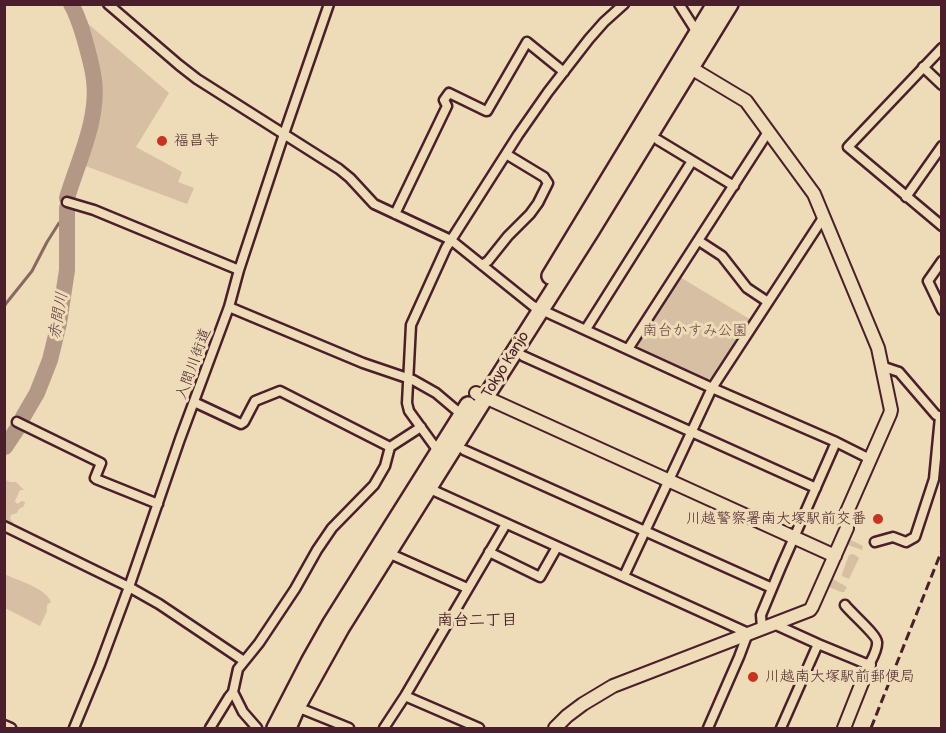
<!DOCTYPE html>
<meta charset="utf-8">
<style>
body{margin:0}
#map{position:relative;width:946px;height:733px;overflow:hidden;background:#eedbb8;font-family:Pangolin,sans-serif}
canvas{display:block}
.frame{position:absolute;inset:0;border:6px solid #4a1f2b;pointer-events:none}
</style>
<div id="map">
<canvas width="946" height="733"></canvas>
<div class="frame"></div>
</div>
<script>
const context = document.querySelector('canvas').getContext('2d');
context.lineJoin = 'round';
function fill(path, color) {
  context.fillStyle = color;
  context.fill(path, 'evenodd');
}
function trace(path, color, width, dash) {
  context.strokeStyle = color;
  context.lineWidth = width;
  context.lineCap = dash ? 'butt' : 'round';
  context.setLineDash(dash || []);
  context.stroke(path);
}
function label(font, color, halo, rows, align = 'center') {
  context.font = font + ' Pangolin,"Klee One",sans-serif';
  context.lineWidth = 6;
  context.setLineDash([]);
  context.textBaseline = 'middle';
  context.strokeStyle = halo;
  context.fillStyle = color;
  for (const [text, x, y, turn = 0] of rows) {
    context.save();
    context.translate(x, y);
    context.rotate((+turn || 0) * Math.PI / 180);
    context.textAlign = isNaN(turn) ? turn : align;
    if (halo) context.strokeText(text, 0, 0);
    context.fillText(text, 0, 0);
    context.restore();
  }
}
fill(new Path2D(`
 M86 22 169 93 136 147 182 172 178 182 194 188 187 204 83 165C102 121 102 68 84 24Z
 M680 277 751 320 714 377 708 379 638 347 637 344Z
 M4 479 10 482H16L24 490H20L15 501 17 504 22 501 25 502 24 506 19 509 17 513 11 515 10 519 14 523 5 525Z
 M850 540 853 541 863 546 862 550 848 545 833 579 847 587 844 592H841L829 587 828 584 847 542Z
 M853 554 858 557 859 558 849 579 842 576V574L849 555Z
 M4 574C18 581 45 587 51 602L47 605V611L40 626 5 608Z`), '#d6bfa3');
trace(new Path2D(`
 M4 306 32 271 47 242 59 223`), '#8a6862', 3);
trace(new Path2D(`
 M67 198C78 161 99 120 94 80 93 70 90 59 87 48 83 33 79 18 71 4
 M23 417 37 393 50 360 59 323 67 270V208
 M5 447 19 426`), '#b49886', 16);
const street = new Path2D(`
 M108 4 179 65 197 79 339 169 350 178 374 204 451 240 533 306 712 388 836 442 870 459
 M679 4 698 34
 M942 48 848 147 942 226
 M923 67 942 85
 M658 140 734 186
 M906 197 942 146
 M67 202 94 210 239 270
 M395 214 447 106 444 100 449 93 486 111H487L527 42 564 72
 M699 241 722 256 747 288 768 302
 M942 261 928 281 942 310
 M482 265 488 261 508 236 530 214 538 203 548 183 544 177 506 154
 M229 307 363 363 413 380 436 393 462 415
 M586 329 692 161
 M628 349 768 132
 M523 356 816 488
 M881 366 899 372 936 415 942 417
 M194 402 241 424 244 422 255 401 280 391 390 447
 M17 422 101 463 95 478 96 479 158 504
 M464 450 772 588
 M438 451 409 411 407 403 411 325 446 248 518 135 548 92 589 39 604 22 624 4
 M428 488 748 633 739 657 708 728
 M4 526 129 587 159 604 244 661
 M875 542 893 537 906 542 915 537 934 479 940 417
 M489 552 540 577 557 547
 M395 556 467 588
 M624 576 712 388 823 218
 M774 624 818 644 869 665C872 659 878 649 877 642 877 635 851 613 845 605
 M762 628 761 615 781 567 836 442
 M405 696 479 728
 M297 707 349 728
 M4 725 11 728
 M74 728 100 665 129 587 180 439 229 307 239 270 284 134 329 4
 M210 728 229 697 233 692
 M257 728 243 712 233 692 238 669 259 643 295 589 317 550 332 528 374 485 385 466 390 447 421 427
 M384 728 405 696 506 524
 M781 728 818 644`);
const secondary = new Path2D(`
 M476 393 835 556
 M555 728 567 716 583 704 613 686 810 610 812 607 847 528 846 514 890 414 891 410 878 348 814 194 746 101 691 68
 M844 728 869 665`);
const highway = new Path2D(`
 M550 276 715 4
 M275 728 309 662 331 623 468 405
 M288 728 297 707 341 628 485 398 591 231 730 4`);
trace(street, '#4a1f2b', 13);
trace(secondary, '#4a1f2b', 16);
trace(highway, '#4a1f2b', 20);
trace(street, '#eedbb8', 8);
trace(secondary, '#eedbb8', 12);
trace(highway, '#eedbb8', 15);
trace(new Path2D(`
 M871 728 942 550`), '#4a1f2b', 3, [9, 4.5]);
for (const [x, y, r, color] of [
 [162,141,6,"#c8321e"],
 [878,519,6,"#c8321e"],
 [753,677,6,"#c8321e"]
]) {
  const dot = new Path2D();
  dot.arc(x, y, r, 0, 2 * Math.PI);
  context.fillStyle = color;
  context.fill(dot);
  trace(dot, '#eedbb8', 2);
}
label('15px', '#4a1f2b', '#eedbb8', [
 ["福昌寺",174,141],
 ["川越警察署南大塚駅前交番",866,519,"right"],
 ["川越南大塚駅前郵便局",765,677]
], 'left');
label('15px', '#663f43', '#eedbb8', [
 ["南台かすみ公園",695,331]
]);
label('15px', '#4a1f2b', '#eedbb8', [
 ["入間川街道",194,364,-70],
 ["Tokyo Kanjo",506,365,-58]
]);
label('italic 16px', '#643d42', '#eedbb8', [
 ["赤間川",59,316,-80]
]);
label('bold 16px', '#4a1f2b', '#eedbb8', [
 ["南台二丁目",477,621]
]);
</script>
